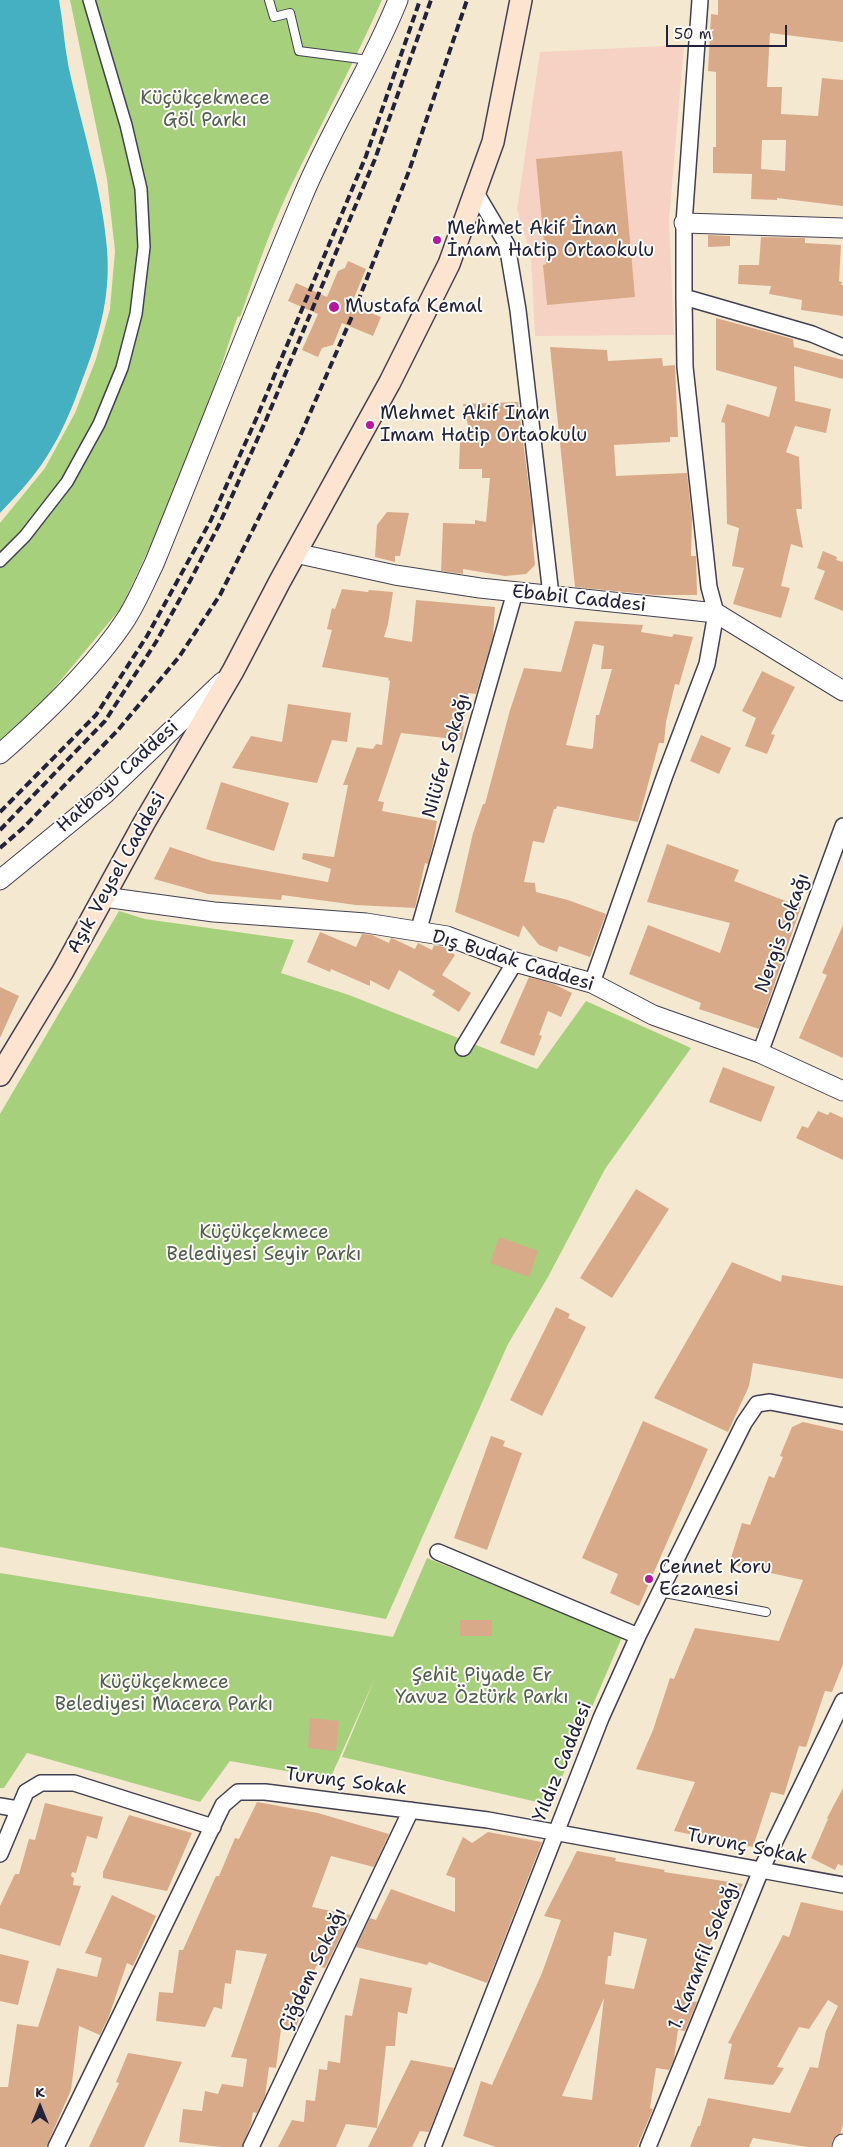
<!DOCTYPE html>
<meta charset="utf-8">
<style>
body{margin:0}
#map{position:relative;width:843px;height:2147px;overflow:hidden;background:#f4e8d1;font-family:"Shantell Sans",sans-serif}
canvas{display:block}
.north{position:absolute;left:15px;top:2082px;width:50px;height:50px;-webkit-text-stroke:4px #fdfcf7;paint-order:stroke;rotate:0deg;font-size:14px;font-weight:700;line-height:20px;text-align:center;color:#22223b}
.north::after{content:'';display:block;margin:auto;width:18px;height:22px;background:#22223b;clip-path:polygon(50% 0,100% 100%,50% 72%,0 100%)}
.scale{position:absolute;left:666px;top:25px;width:121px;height:22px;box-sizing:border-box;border:2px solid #22223b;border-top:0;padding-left:6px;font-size:15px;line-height:18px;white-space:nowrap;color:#22223b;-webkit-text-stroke:4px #fdfcf7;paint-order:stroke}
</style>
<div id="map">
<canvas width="843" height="2147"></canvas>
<div class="north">K</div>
<div class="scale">50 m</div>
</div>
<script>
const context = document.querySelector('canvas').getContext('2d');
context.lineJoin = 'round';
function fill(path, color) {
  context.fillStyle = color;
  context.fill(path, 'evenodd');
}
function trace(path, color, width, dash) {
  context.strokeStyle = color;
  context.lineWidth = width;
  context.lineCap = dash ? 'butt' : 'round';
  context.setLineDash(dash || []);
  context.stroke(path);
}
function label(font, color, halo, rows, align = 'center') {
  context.font = font + ' "Shantell Sans",sans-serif';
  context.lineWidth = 4;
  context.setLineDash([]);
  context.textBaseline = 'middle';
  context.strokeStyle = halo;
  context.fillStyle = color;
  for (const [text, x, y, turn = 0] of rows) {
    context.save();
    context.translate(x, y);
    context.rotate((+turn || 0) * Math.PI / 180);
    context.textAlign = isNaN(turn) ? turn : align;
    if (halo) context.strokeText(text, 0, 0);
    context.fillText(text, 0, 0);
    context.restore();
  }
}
fill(new Path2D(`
 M684 45 669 220 674 335 535 336 531 255 517 210 540 52Z`), '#f6d2c4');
fill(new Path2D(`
 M70 0H382C353 65 319 128 288 192 269 232 255 275 240 317L238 316 235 324 190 461 121 608 30 717 0 745V523L45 468 75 413 96 359 110 309 115 251 107 179Z
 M119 911 145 919 294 940 281 973 349 995 537 1069 586 1001 691 1048 605 1169 548 1277 508 1344 386 1619 0 1547V1114Z
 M427 1558 622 1637 550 1805 342 1757 375 1678 330 1779 230 1761 200 1802 27 1753 4 1788H0V1573L393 1637Z`), '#a7d07c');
fill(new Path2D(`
 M0 0H59C63 21 64 43 68 64 81 125 102 187 107 249 111 300 98 339 80 386 69 417 54 450 33 476 23 489 11 501 0 513Z`), '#44b0c2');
fill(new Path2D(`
 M718 0H843V42L770 33 767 87H782L781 114 818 116 822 78 843 80V206L777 198V200L751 199 752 174 713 173V147H716V72L708 71 711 14 718 15ZM762 140H786L785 171 761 169Z
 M622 151 635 297 547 305 543 265 546 264 536 159Z
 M708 235 730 236V246L708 247Z
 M761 237 805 238V243L841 245 839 281 842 282 841 285H843V316L801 310 802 300 769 294 771 286 738 284 739 265H759Z
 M348 261 366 269 351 305 381 317 373 336 342 323 333 345 322 348 318 357 302 350 318 314 288 301 296 283 327 297 338 271 345 268Z
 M716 318 793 339 794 347 843 360V379L794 366 795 401 831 409 826 433 795 426 786 452 799 457 802 509H796L803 548 791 544 781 586 790 588 781 618 733 604 744 568 732 566 739 528 727 524 725 423 721 422 727 404 769 417 777 387 716 370Z
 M550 347 607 350 608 361 662 358 663 366 675 365 678 437H670V442L614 445 616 476 687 473 692 519 691 556H696L697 595H655L575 587Z
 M518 402 533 519 532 534 535 565 526 574 505 576 463 569V574L441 571 443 523 475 524V520L486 522 490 478H482V469H459L460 442H472L463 404Z
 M387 512 409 513 400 556H395V562L375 557 377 525Z
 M823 551 837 557 836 560 843 562V611L814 599 825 571 817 568Z
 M342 589 368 592 369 590 393 592 388 624 384 637 412 642 416 600 495 607 493 636 476 694 468 693 462 740 401 733 378 801 384 802 382 811 437 821 433 844 428 864 425 863 415 908 356 905 282 895 281 900 208 894 154 879 170 847 212 861 328 882 331 869 302 859 303 853 334 857 348 785H343L357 747 373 749 376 744 382 745 390 681 388 680 389 678 322 667 332 630 327 629 332 608 335 609Z
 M575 621 643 625 641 632 672 637 674 634 693 637 679 685 675 684 666 722 664 743H659L638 822 557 806 556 809H554L544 843 533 841 524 882 535 883 536 892 568 900 606 914 590 957 559 946 557 952 539 945 523 925 519 937 455 912 473 833 483 804H485L510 710 524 668 561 672ZM593 644 604 646 601 669H612L599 715H596L593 748 591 749 566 745Z
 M762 671 795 687 771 734 775 735 767 754 745 746 756 718 742 711Z
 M288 704 351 713 347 742 332 740 317 783 232 768 251 736 282 742Z
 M701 735 731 748 719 774 690 761Z
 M221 782 289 803 274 851 206 829Z
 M667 844 739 870 734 881 801 907 759 1029 699 1009 701 1003 629 974 648 925 720 953 730 923 647 902Z
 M843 925V1058L799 1038 827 975 822 973Z
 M320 932 356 947 362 934 372 935 389 943 391 938 394 939 415 949 418 943 432 950 434 945 444 947 455 955 442 975 471 993 459 1012 432 995 435 991 399 970 389 990 370 980V986L331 969 330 972 307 962Z
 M529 977 554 984 572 993 561 1017 548 1011 539 1035 542 1036 534 1056 500 1043Z
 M0 987 19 996 0 1038Z
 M723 1067 775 1087 761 1122 709 1102Z
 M818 1111 828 1115 830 1112 843 1118V1160L796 1138 802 1126 808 1128Z
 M636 1189 669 1209 612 1298 580 1278Z
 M499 1237 538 1251 529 1277 490 1263Z
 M732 1262 781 1282 782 1275 843 1286V1379L753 1363 749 1386 728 1432 654 1398Z
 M556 1307 570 1314 568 1318 586 1327 542 1416 510 1400Z
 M643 1421 708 1449 639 1606 610 1593 618 1574 582 1558Z
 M803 1422 843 1431V1664L832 1692 825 1691 806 1747 799 1746 784 1795 771 1792 753 1847 674 1831 695 1782 636 1769 653 1730 670 1678 674 1679 695 1628 779 1641 803 1580 729 1564 742 1523 750 1525 769 1476 774 1478 783 1457 780 1456 792 1427Z
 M491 1436 505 1441 503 1446 522 1453 487 1550 454 1538Z
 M460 1620H492V1636H460Z
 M310 1718 339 1721 336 1751 308 1748Z
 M843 1788V1866L838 1864 835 1870 811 1858 828 1819 827 1818Z
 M257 1802 318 1813 389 1834 374 1867 331 1856 312 1907 351 1915 325 1968 316 1966 295 2031 281 2029 276 2068 269 2067 265 2096 257 2113 253 2112 251 2124 242 2147H221L179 2142 183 2109 202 2111 205 2091 218 2094 222 2084 243 2087 247 2059 231 2057 267 1954 236 1950 231 1984 225 1983 222 2009 214 2007 205 2027 156 2021 159 1992 173 1993 179 1950H183L216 1876H219L235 1838 239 1839Z
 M45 1803 103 1817 97 1839 87 1836 76 1873 72 1872 71 1876 74 1878 73 1885 81 1886 60 1946 0 1928V1906L15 1874H19L29 1839 35 1840Z
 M129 1815 192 1833 167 1891 103 1878V1872Z
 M488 1832 542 1842 487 1983 429 1962 427 1965 356 1947 370 1918 376 1920 391 1889 455 1912V1878L446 1875 463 1837 472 1843Z
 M577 1851 616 1858 615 1861 665 1870 664 1872 743 1884 709 1946 685 2000 697 2002 685 2031 678 2030 674 2059 669 2070 656 2068 650 2108 653 2109 637 2147H496L463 2136 481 2081 492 2085 542 1973 561 1920 544 1916ZM614 1932 647 1939 634 1989 605 1984 608 1956H611ZM604 1998 592 2100 562 2096Z
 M112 1895 156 1916 133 1966 127 1963 109 2016 100 2035 79 2026 71 2090 46 2147H0V2087H8L17 2024 38 2027 57 1968 97 1977 102 1958 85 1953Z
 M801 1902 843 1911V2125L840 2134 833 2140 831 2147H807L753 2138 749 2147H690L698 2126H700L708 2098 790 2113 810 2067 818 2068 826 2031 838 2006 828 2000 809 2029 799 2027 777 2067 784 2068 773 2085 724 2079 732 2044 728 2043 783 1935 789 1937Z
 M0 1954 29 1961 18 2005 0 2001Z
 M360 1978 412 1988 407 2014 398 2012 395 2046H386L377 2128 346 2124 336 2147H278L292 2120 304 2122 306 2100 315 2101 319 2069 327 2070 328 2061 340 2063 345 2015 352 2016Z
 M128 2053 182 2062 144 2147H89L119 2083 116 2082Z
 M411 2060 454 2068 429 2132 420 2131 412 2147H368Z`), '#d9aa89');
const service = new Path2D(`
 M269 0 274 17 290 13 299 51 369 60
 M659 1592 766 1612`);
const pedestrian = new Path2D(`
 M0 561 25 536 67 482 99 424 122 368 136 314 144 247 141 189 126 125 89 0`);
const minor = new Path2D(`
 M475 191 507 245 518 310 551 595
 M684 297 812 334 843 347
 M418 932 515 592
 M592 983 665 775 707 664 716 613 709 587 685 367 684 297V223L700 0
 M463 1048 515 962
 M760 1053 843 826
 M438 1552 638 1636
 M0 1806 18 1809
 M0 1854 26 1792 41 1783H74L213 1827
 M56 2147 223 1805 238 1792H265L488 1820 843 1885
 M251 2147 411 1810
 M433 2147 601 1718 638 1636 744 1423 757 1404 770 1402 843 1416
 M648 2147 761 1870 843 1701`);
const tertiary = new Path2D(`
 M684 223 843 228
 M295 553 395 575 480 588 716 613 843 691
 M0 754C43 716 95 667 126 619 137 602 145 582 154 564 204 442 251 319 302 198 330 130 371 68 398 0
 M0 880 105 794 222 682
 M104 897 214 912 366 923 447 936 515 962 592 983 653 1015 760 1053 843 1091
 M842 2147 843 2144`);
const secondary = new Path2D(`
 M0 1075 63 971 144 823 233 671 280 581 390 382 449 264 493 142 521 0`);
trace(service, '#424052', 10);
trace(pedestrian, '#424052', 14);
trace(minor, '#424052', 18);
trace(tertiary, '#424052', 21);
trace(secondary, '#424052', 24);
trace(service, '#fff', 8);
trace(pedestrian, '#fff', 11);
trace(minor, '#fff', 15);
trace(tertiary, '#fff', 19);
trace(secondary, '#fde4d0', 21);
trace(new Path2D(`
 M0 812 96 715 147 636 211 520 257 417 366 156 420 0
 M0 830 105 721 156 642 190 581 219 525 266 420 375 159 431 0
 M0 848 23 828 118 730 179 657 220 595 301 434 353 314 409 171 467 0`), '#22223b', 4, [8, 4]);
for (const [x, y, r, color] of [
 [437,240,5,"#b5179e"],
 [334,307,6,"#b5179e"],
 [370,425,5,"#b5179e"],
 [649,1579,5,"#b5179e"]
]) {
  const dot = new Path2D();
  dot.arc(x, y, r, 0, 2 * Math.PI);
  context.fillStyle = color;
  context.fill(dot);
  trace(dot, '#fdfcf7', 2);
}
label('19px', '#515f52', '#fdfcf7', [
 ["Küçükçekmece",205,99],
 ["Göl Parkı",205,121],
 ["Küçükçekmece",264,1233],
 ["Belediyesi Seyir Parkı",264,1255],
 ["Şehit Piyade Er",482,1676],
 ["Yavuz Öztürk Parkı",482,1698],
 ["Küçükçekmece",164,1683],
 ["Belediyesi Macera Parkı",164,1705]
]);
label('19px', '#22223b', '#fdfcf7', [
 ["Mehmet Akif İnan",447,229],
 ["İmam Hatip Ortaokulu",447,251],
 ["Mustafa Kemal",345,307],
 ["Mehmet Akif Inan",380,414],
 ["Imam Hatip Ortaokulu",380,436],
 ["Cennet Koru",659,1568],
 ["Eczanesi",659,1590]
], 'left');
label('19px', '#22223b', '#fdfcf7', [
 ["Ebabil Caddesi",579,599,6],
 ["Nilüfer Sokağı",447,756,-74],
 ["Hatboyu Caddesi",118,777,-42],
 ["Aşık Veysel Caddesi",117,873,-61],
 ["Nergis Sokağı",783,933,-70],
 ["Dış Budak Caddesi",513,961,17],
 ["Yıldız Caddesi",563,1762,-68],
 ["Turunç Sokak",346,1782,7],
 ["Turunç Sokak",747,1847,11],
 ["1. Karanfil Sokağı",704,1956,-68],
 ["Çiğdem Sokağı",313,1970,-65]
]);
</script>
